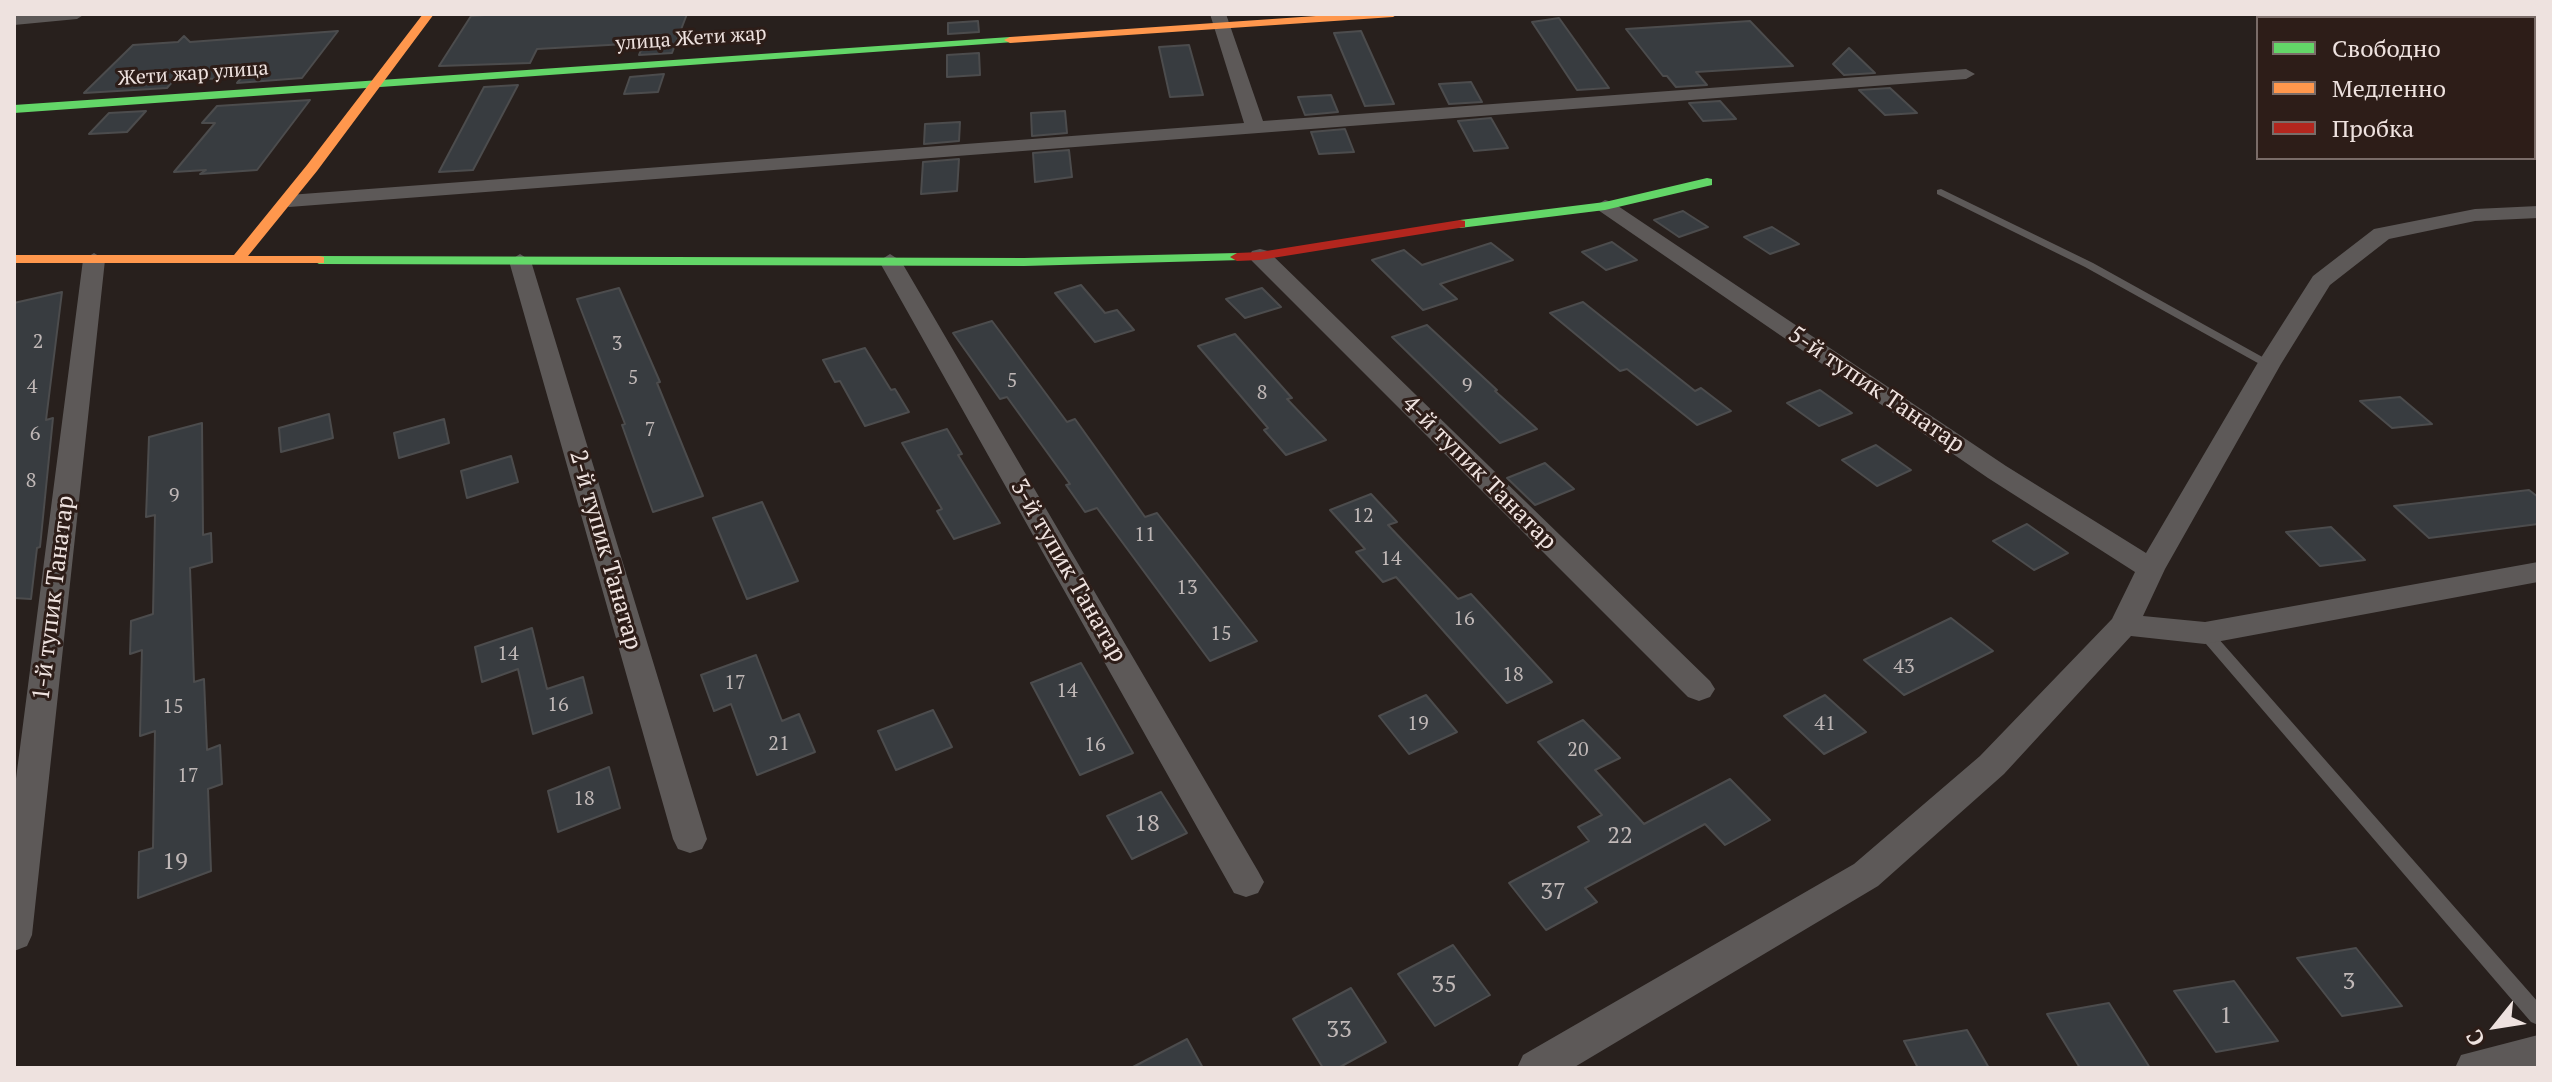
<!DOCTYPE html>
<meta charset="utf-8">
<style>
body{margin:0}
#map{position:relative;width:2552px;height:1082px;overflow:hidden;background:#28201d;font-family:"PT Serif",serif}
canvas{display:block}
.frame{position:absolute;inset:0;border:16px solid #eee2df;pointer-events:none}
.legend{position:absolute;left:2256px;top:16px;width:280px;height:144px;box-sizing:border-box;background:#2d1d18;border:2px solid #7a6c68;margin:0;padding:10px 14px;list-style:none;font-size:24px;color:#eee2df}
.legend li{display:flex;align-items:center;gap:16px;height:40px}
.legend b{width:40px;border:2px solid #7a6c68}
.north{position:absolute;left:2456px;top:986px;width:80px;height:80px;-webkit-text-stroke:6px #2d1d18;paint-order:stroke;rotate:240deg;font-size:22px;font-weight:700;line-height:32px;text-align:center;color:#eee2df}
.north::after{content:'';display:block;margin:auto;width:28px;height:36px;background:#eee2df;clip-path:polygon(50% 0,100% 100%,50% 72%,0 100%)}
</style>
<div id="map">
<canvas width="2552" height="1082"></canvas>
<div class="frame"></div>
<ul class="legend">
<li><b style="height:10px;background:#63d668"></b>Свободно</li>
<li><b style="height:10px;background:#ff974d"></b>Медленно</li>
<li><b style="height:10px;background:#b3261e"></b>Пробка</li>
</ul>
<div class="north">С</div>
</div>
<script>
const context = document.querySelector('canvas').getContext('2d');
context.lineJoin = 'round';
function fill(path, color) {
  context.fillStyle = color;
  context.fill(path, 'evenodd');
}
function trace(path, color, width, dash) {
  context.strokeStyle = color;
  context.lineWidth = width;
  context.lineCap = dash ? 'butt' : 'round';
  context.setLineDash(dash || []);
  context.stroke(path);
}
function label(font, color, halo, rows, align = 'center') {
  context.font = font + ' "PT Serif",serif';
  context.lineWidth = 6;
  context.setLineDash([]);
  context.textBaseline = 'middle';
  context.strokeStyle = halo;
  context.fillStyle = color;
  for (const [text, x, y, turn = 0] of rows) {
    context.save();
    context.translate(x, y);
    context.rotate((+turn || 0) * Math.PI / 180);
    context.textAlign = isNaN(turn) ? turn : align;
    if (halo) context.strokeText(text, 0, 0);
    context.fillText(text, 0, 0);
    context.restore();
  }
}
const building = new Path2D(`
 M499 14H687L672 53 639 55 644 43 537 49 530 63 439 66 471 16Z
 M1559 18 1609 88 1577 90 1532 22Z
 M978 21 979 32 948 34V23Z
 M1750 21 1793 66 1696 72 1707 85 1676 87 1667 76H1663L1626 29Z
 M338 31 302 78 237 83 242 77 173 81 167 88 84 93 133 45 178 42 184 36 190 42Z
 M1361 31 1394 104 1365 106 1334 33Z
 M1189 45 1203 95 1170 97 1159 47Z
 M1849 48 1875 73 1844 75 1833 64Z
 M979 53 980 75 947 77V55Z
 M664 74 658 92 624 94 630 77Z
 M1471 82 1482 102 1449 104 1439 84Z
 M518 85 473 170 439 172 484 87Z
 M1890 88 1917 113 1885 115 1859 90Z
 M1331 95 1338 112 1305 115 1298 97Z
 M310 100 257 170 200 174 206 170 174 172 215 123H202L217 106Z
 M1720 101 1736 119 1703 121 1689 103Z
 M146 111 127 132 89 134 109 113Z
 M1065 111 1067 133 1032 136 1031 113Z
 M1491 118 1508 148 1474 151 1458 121Z
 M960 122 959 141 924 144 925 124Z
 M1345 129 1354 152 1319 154 1311 132Z
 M1069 150 1072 177 1035 182 1033 153Z
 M959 159 957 191 921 194 923 162Z
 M1683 211 1708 227 1679 237 1654 220Z
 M1772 227 1799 244 1770 254 1744 237Z
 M1612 242 1637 260 1606 270 1582 252Z
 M1491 243 1513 260 1440 284 1457 299 1423 310 1372 260 1404 250 1422 265Z
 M1081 285 1105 313 1117 310 1134 330 1095 342 1055 293Z
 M619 288 660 382 657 383 703 496 653 512 622 425 625 424 577 299Z
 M1262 288 1281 307 1245 318 1226 299Z
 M62 292 46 420 53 418 40 547 37 548 31 599 14 598V303Z
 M1583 302 1695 391 1701 388 1731 411 1697 425 1627 369 1620 371 1550 313Z
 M992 321 1067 422 1075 419 1145 517 1157 513 1257 641 1210 661 1097 508 1085 512 1066 485 1070 484 1007 397 1000 399 953 333Z
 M1427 325 1497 390 1495 391 1537 429 1500 443 1392 337Z
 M1235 334 1292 398 1287 399 1326 440 1286 455 1264 430 1268 428 1198 346Z
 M865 348 891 390 895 389 909 412 865 426 840 381 835 382 823 360Z
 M1820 390 1852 413 1819 426 1787 403Z
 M2400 397 2432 424 2392 428 2360 401Z
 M329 414 333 438 281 452 279 428Z
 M444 419 449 443 399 458 394 433Z
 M202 423 203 535 211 533 212 562 190 568 194 682 204 679 207 750 220 745 222 784 208 789 211 871 138 898 139 852 153 848 155 731 140 736 142 650 130 654 131 621 153 614 155 515 146 517 149 437Z
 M947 429 962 454 958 455 1000 523 954 539 937 511 942 509 902 443Z
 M1876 445 1911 470 1877 486 1842 460Z
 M511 456 518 482 467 498 461 471Z
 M1545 463 1574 489 1535 505 1507 478Z
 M2529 490 2538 497V524L2429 538 2394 506Z
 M1371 494 1397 522 1388 525 1458 599 1471 594 1552 682 1507 703 1396 577 1383 582 1356 552 1365 549 1330 510Z
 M762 502 798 581 747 599 713 518Z
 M2027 524 2068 553 2034 570 1993 541Z
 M2331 527 2365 560 2320 566 2286 532Z
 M1951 618 1993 651 1904 695 1864 660Z
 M532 628 547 689 583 677 592 713 533 734 518 669 482 682 475 647Z
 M756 655 782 721 799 714 815 752 757 775 731 704 714 711 701 675Z
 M1081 663 1133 753 1080 775 1031 683Z
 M1426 695 1457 732 1409 754 1379 716Z
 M1825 695 1866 732 1824 754 1784 716Z
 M933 710 952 747 896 770 878 731Z
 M1583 720 1620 758 1595 770 1644 824 1730 779 1770 820 1725 845 1705 824 1585 888 1597 902 1546 930 1509 883 1589 841 1578 827 1602 815 1538 742Z
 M609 767 620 808 558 832 548 791Z
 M1161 792 1187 833 1132 859 1107 816Z
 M1453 945 1490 995 1435 1026 1398 974Z
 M2356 948 2402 1006 2342 1016 2297 958Z
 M2234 981 2278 1041 2216 1052 2174 991Z
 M1351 988 1386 1042 1338 1068H1323L1293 1019Z
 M2109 1003 2150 1068H2080L2047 1014Z
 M1967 1030 1989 1068H1918L1904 1041Z
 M1187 1039 1203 1068H1131Z`);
fill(building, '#383c40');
trace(building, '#4c4c4d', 2);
fill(new Path2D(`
 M2415 14H2428L2436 18H2423Z
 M2534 47 2538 48V54L2534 53Z
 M1941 189 2093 263 2275 364 2269 368 2265 367 2085 267 1937 194V190Z
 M2205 628 2210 629 2538 1002V1025L2531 1022 2200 637 2198 633 2200 629Z`), '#5d5958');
fill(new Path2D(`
 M85 14 77 19 14 25V15Z
 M1210 14H1226L1263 121 1966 69 1975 74 1966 79 289 207 279 201 289 195 1244 123Z
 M1605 200 1612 202 2006 466 2146 553 2257 364 2313 276 2374 229 2475 209 2538 206V218L2475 221 2389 239 2330 285 2281 364 2165 569 2143 616 2205 622 2538 562V582L2205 644 2131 636 2004 774 1878 886 1573 1068H1517L1523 1055 1854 864 1980 756 2112 619 2135 572 1988 478 1598 210 1595 206Z
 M1260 249 1268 251 1710 681 1715 689 1710 697 1699 701 1688 697 1252 261 1249 256 1252 251Z
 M94 253 105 260 32 935 27 946 14 951V794L83 260Z
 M520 254 531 261 707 839 702 849 690 853 678 849 673 839 509 261Z
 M890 254 901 261 1258 871 1264 882 1258 893 1246 897 1234 893 879 261Z
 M2538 1035V1068H2455L2461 1055Z`), '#5d5958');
fill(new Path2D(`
 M1010 37 1016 40 1014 42 14 113V105Z
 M1707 178 1712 179V185L1605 210 1460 228 1453 224 1460 220 1605 202Z
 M1237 253 1244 257 1242 260 1024 266 319 264 312 260 319 256 1024 258Z`), '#63d668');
fill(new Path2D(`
 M423 14H434L317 171 248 256H319L324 257V263H14V255H234L307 165Z
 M1345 14H1398L1393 17 1010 43 1004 40 1010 37Z`), '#ff974d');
fill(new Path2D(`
 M1460 220 1465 221V227L1260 260 1237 261 1230 257 1237 253 1260 252Z`), '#b3261e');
label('20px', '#eee2df', '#2d1d18', [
 ["улица Жети жар",691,39,-4],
 ["Жети жар улица",193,74,-4]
]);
label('20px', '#c0b8b7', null, [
 ["2",38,342],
 ["3",617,344],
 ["5",633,378],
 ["5",1012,381],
 ["9",1467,386],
 ["4",32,387],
 ["8",1262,393],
 ["7",650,430],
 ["6",35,434],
 ["8",31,481],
 ["9",174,496],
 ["12",1363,516],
 ["11",1145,535],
 ["14",1391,559],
 ["13",1187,588],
 ["16",1464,619],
 ["15",1221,634],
 ["14",508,654],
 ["43",1904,667],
 ["18",1513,675],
 ["17",735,683],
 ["14",1067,691],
 ["16",558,705],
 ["15",173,707],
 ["19",1418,724],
 ["41",1825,724],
 ["21",779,744],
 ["16",1095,745],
 ["20",1578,750],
 ["17",188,776],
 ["18",584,799]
]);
label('24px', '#eee2df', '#2d1d18', [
 ["5-й тупик Танатар",1876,390,34],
 ["4-й тупик Танатар",1479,473,45],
 ["2-й тупик Танатар",605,550,74],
 ["3-й тупик Танатар",1068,571,60],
 ["1-й тупик Танатар",54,598,-83]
]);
label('24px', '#c0b8b7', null, [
 ["18",1147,824],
 ["22",1620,836],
 ["19",175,862],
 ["37",1553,892],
 ["3",2349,982],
 ["35",1444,985],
 ["1",2226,1016],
 ["33",1339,1030]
]);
</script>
